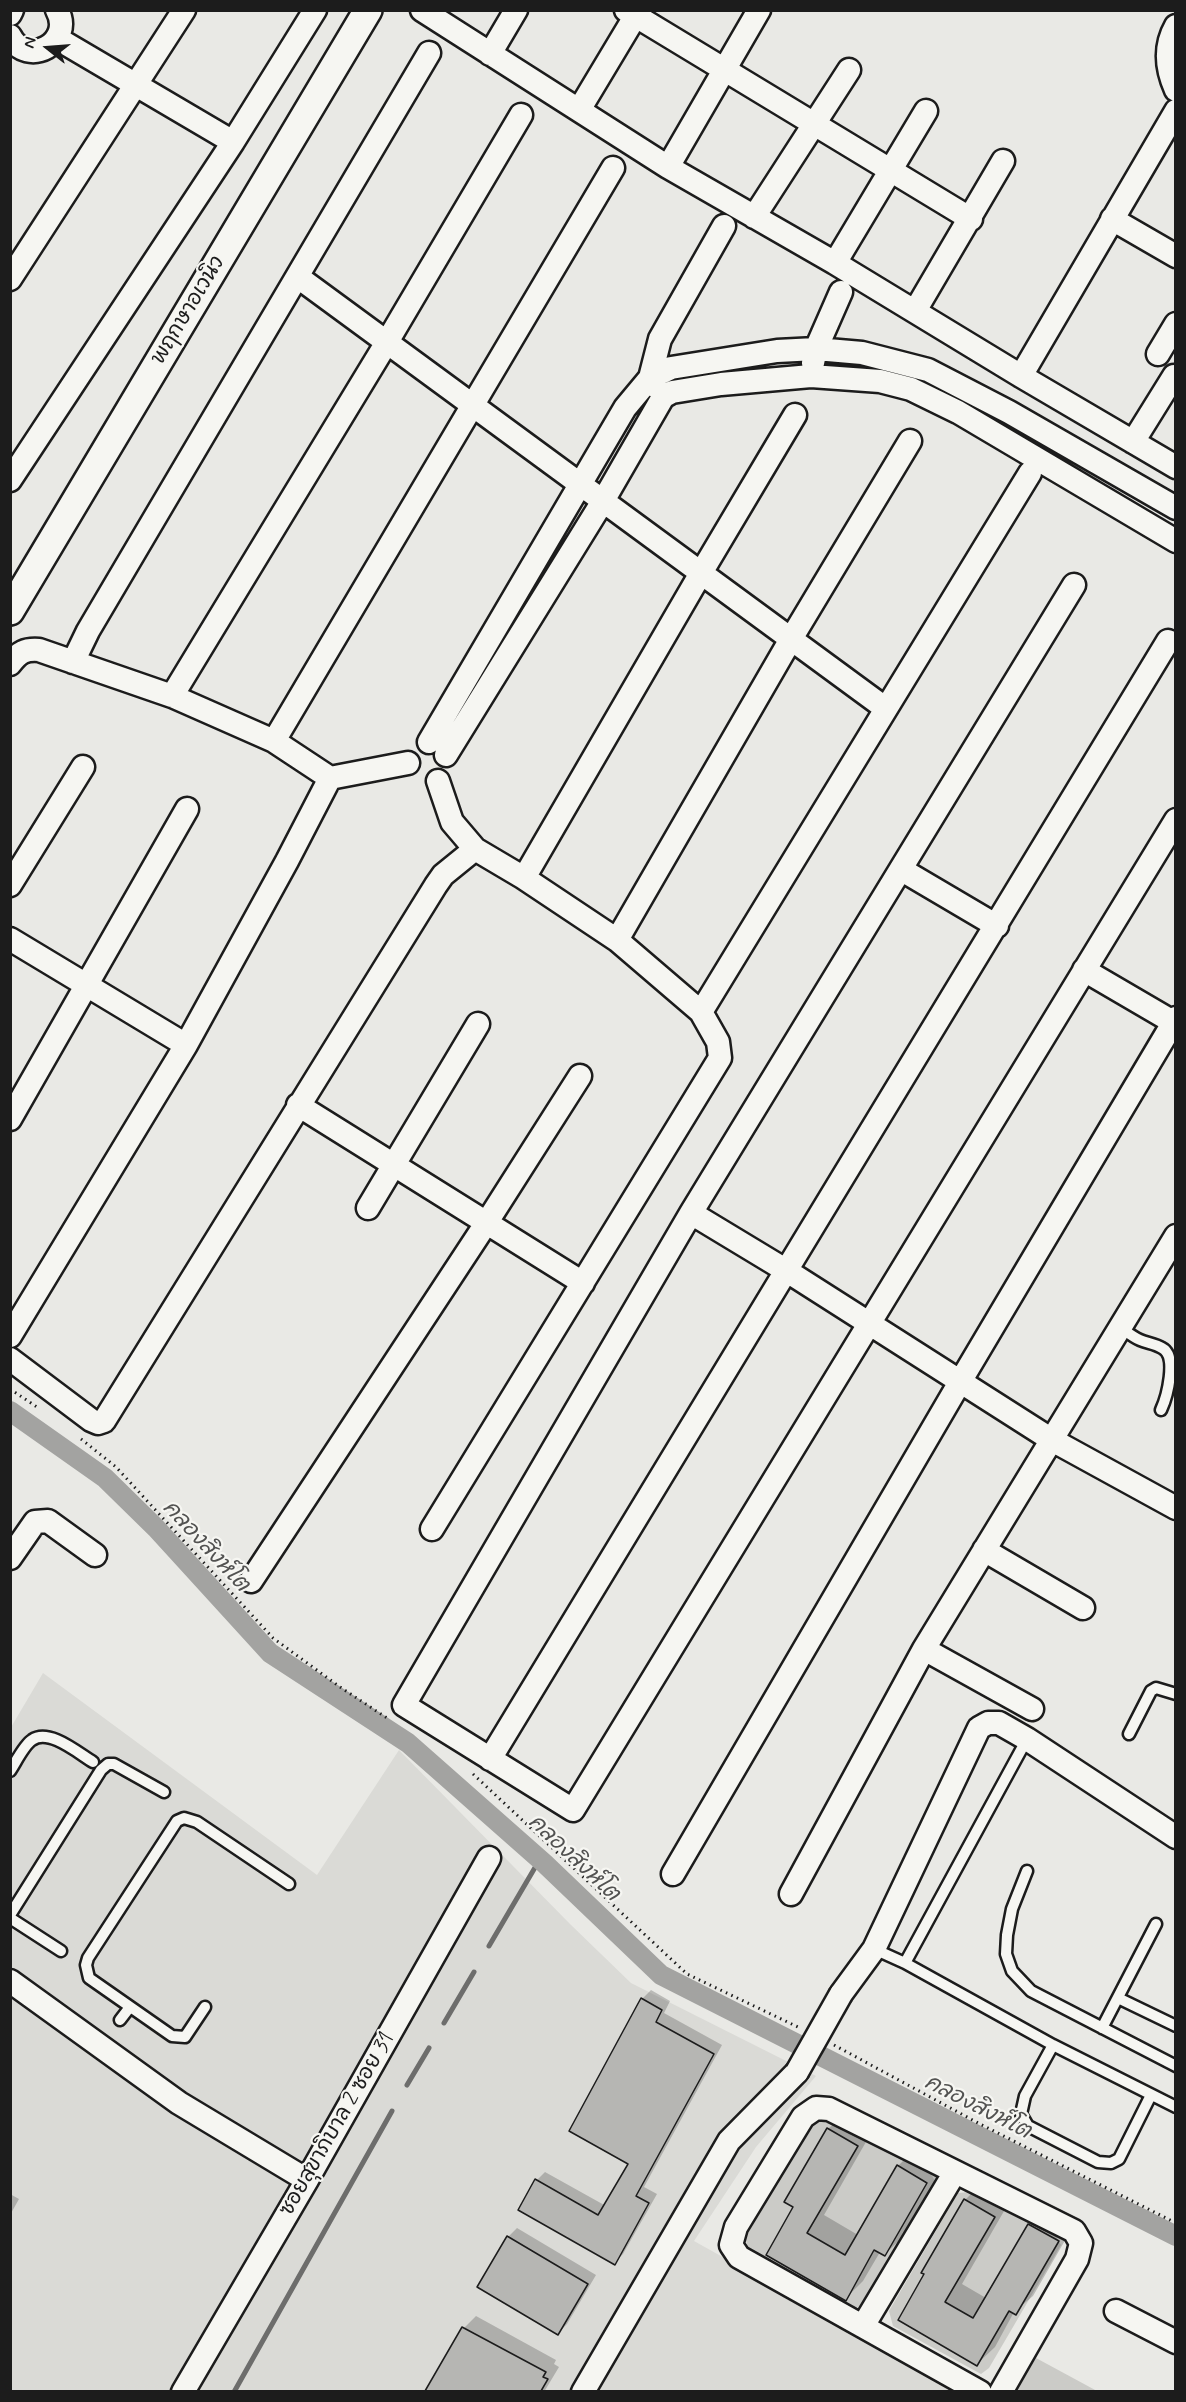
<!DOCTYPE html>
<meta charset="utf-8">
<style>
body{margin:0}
#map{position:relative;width:1186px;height:2402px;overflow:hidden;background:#e9e9e5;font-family:Mynerve,sans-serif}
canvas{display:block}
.frame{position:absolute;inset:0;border:12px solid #1c1c1c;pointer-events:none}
.north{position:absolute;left:18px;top:18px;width:60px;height:60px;-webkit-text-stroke:4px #f6f6f2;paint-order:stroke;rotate:287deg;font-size:16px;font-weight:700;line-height:24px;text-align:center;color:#1c1c1c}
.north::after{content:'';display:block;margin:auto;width:21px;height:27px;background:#1c1c1c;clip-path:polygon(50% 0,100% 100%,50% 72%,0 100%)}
</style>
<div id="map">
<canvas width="1186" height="2402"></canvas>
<div class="frame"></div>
<div class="north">N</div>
</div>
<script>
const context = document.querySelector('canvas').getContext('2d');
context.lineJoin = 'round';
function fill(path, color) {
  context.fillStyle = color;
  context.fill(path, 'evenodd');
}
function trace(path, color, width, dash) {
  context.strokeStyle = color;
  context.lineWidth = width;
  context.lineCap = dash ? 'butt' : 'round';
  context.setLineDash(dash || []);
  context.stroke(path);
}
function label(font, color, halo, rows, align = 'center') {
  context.font = font + ' Mynerve,"Playpen Sans Thai",sans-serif';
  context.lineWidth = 4.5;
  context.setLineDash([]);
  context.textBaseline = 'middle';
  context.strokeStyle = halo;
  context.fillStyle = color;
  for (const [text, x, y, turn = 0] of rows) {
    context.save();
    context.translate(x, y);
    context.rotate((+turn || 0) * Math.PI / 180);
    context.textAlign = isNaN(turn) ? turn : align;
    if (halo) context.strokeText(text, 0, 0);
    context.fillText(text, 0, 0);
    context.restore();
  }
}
fill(new Path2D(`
 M43 1673 317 1875 399 1750 570 1924 631 1983 816 2076 756 2147 694 2241 963 2391 11 2392 10 1729Z`), '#dadad6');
fill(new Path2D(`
 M815 2120H826L928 2169 935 2181 862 2304 854 2310 750 2253 745 2238Z
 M969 2192 1054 2233 1061 2245 989 2368 981 2374 893 2326 889 2311 958 2193Z
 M1036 2358 1097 2391H1016Z`), '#cbcbc7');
fill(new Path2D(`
 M651 1990 670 2001 664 2013 722 2045 644 2187 657 2194 623 2254 614 2263 537 2180 545 2172 606 2206 630 2163 642 1999Z
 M846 2112 874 2128 824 2215 858 2235 898 2166 916 2148 944 2165 903 2237 885 2254 880 2252 863 2281 845 2299 768 2255 795 2207 828 2129Z
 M983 2182 1011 2199 962 2284 986 2298 1029 2224 1047 2207 1075 2223 1033 2296 1014 2312 995 2347 977 2364 900 2320 965 2200Z
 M10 2194 19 2199 10 2215Z
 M517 2228 596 2275 567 2324 558 2333 508 2237Z
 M476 2316 556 2360 554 2364 559 2367 544 2392H426L464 2328Z`), '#0003');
trace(new Path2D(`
 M489 1946 540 1859
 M444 2023 474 1972
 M407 2085 429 2048
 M234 2392 392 2111`), '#6d6d6c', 5);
trace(new Path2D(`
 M10 1411 105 1478 156 1528 270 1653 408 1743 544 1863 661 1975 1176 2236`), '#a3a3a1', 20);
const building = new Path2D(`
 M641 1998 662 2010 656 2022 714 2054 636 2196 649 2203 615 2265 518 2210 535 2179 598 2215 628 2164 569 2131Z
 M827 2128 858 2146 807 2233 845 2255 897 2165 927 2183 885 2256 874 2250 846 2301 766 2255 793 2207 784 2202Z
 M964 2199 995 2217 945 2302 973 2318 1028 2224 1059 2241 1016 2315 1009 2311 977 2366 898 2320 924 2274 921 2273Z
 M507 2236 588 2284 558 2335 477 2287Z
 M462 2327 546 2372 543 2377 548 2379 541 2391H425Z`);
fill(building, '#b6b6b3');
trace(building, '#1c1c1c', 1.5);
const service = new Path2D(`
 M1120 1327C1127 1332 1133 1337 1140 1340 1147 1343 1156 1344 1162 1348 1178 1356 1167 1397 1161 1410
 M1129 1734 1151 1691 1156 1688 1176 1694
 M10 1771C16 1762 24 1745 32 1740 49 1728 78 1753 93 1762
 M1027 1871 1012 1909 1007 1935 1006 1954 1012 1971 1031 1991 1176 2066
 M10 1915 101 1770 108 1764H114L164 1792
 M10 1918 61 1951
 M874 1949 905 1963 1027 1739
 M905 1963 1053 2045 1176 2107
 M1118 1998 1176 2026
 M205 2007 185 2037 172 2036 89 1978 86 1965 88 1958 177 1821 184 1818 197 1822 289 1884
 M120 2020 130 2007
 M1102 2028 1156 1924
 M1053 2045 1025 2096 1021 2114 1028 2126 1098 2162 1111 2163 1119 2159 1151 2095`);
const minor = new Path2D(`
 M422 10 668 167 835 263 1021 376 1176 467
 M626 10 971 219
 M10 14 12 10
 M1176 26C1164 47 1167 70 1176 90
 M10 36C27 69 75 42 57 10
 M58 39 233 142
 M490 54 516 10
 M579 110 639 10
 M668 167 759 10
 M754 217 849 70
 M1112 219 1176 256
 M835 263 926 111
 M298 277 885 708
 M10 279 184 10
 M915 311 1003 161
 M1158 354 1176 324
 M813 363 816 349 841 292
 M1021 376 1176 111
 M655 386 650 378 660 339 724 226
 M1133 442 1174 376
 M10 480 233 142 315 10
 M1074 585 691 1213 404 1705 573 1810 1176 820
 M73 662 88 631 429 53
 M10 664C19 652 25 649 39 650L172 696 274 741 330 778 408 763
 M172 696 387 342 521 115
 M274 741 613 168
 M429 742 625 408 650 378 671 368 777 351 816 349 862 353 928 370 1009 412 1176 508
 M446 755 603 501 663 397 672 392 721 384 811 376 880 381 911 389 958 412 1176 541
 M902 870 997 926
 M524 878 701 573 795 415
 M10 885 83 767
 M10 939 186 1045
 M617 940 791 639 910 441
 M1084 970 1173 1022
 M701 1012 1030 473
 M298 1105 583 1283
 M10 1119 187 809
 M368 1208 478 1024
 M691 1213 787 1271 1052 1440 1176 1508
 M10 1336 186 1045 287 861 330 778
 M10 1359 91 1420 98 1423 104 1421 436 885 443 875 475 849
 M432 1529 720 1058 718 1042 701 1012 617 940 524 878 475 849 452 822 438 781
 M984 1550 1083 1608
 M10 1558 35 1522 48 1521 95 1555
 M251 1581 487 1222 580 1076
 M924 1649 1032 1709
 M490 1759 1168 641
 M673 1874 960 1382 1176 1018
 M791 1894 924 1649 1176 1236
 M10 1981 179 2103 307 2180
 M841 1994 874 1949 979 1728 988 1723H999L1027 1739 1176 1837
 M1116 2311 1176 2342
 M863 2326 955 2172
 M183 2392 307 2180 489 1858
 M583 2392 729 2141 797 2072
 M980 2392 739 2257 731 2245 736 2227 803 2117 816 2108 829 2109 1074 2231 1081 2243 1077 2259 1001 2392`);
const tertiary = new Path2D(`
 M10 611 368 10`);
trace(service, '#1c1c1c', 15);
trace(minor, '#1c1c1c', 27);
trace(tertiary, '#1c1c1c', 32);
trace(new Path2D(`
 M10 1389 37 1407
 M81 1439 116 1467 273 1638 340 1687 387 1718
 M473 1774 687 1974 798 2027
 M834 2045 980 2124 1176 2223`), '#1c1c1c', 3, [1.5, 4.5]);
trace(service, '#f6f6f2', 10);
trace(minor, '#f6f6f2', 22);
trace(tertiary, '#f6f6f2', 27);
const minorBridge = new Path2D(`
 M797 2072 841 1994`);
trace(minorBridge, '#1c1c1c', 27, []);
trace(minorBridge, '#f6f6f2', 22);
label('21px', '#1c1c1c', '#f6f6f2', [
 ["พฤกษาอเวนิว",189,311,-59],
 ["ซอยสุขาภิบาล 2 ซอย 31",338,2125,-60]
]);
label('italic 22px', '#525251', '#f6f6f2', [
 ["คลองสิงห์โต",205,1547,47],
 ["คลองสิงห์โต",573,1859,43],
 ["คลองสิงห์โต",977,2108,27]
]);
</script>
